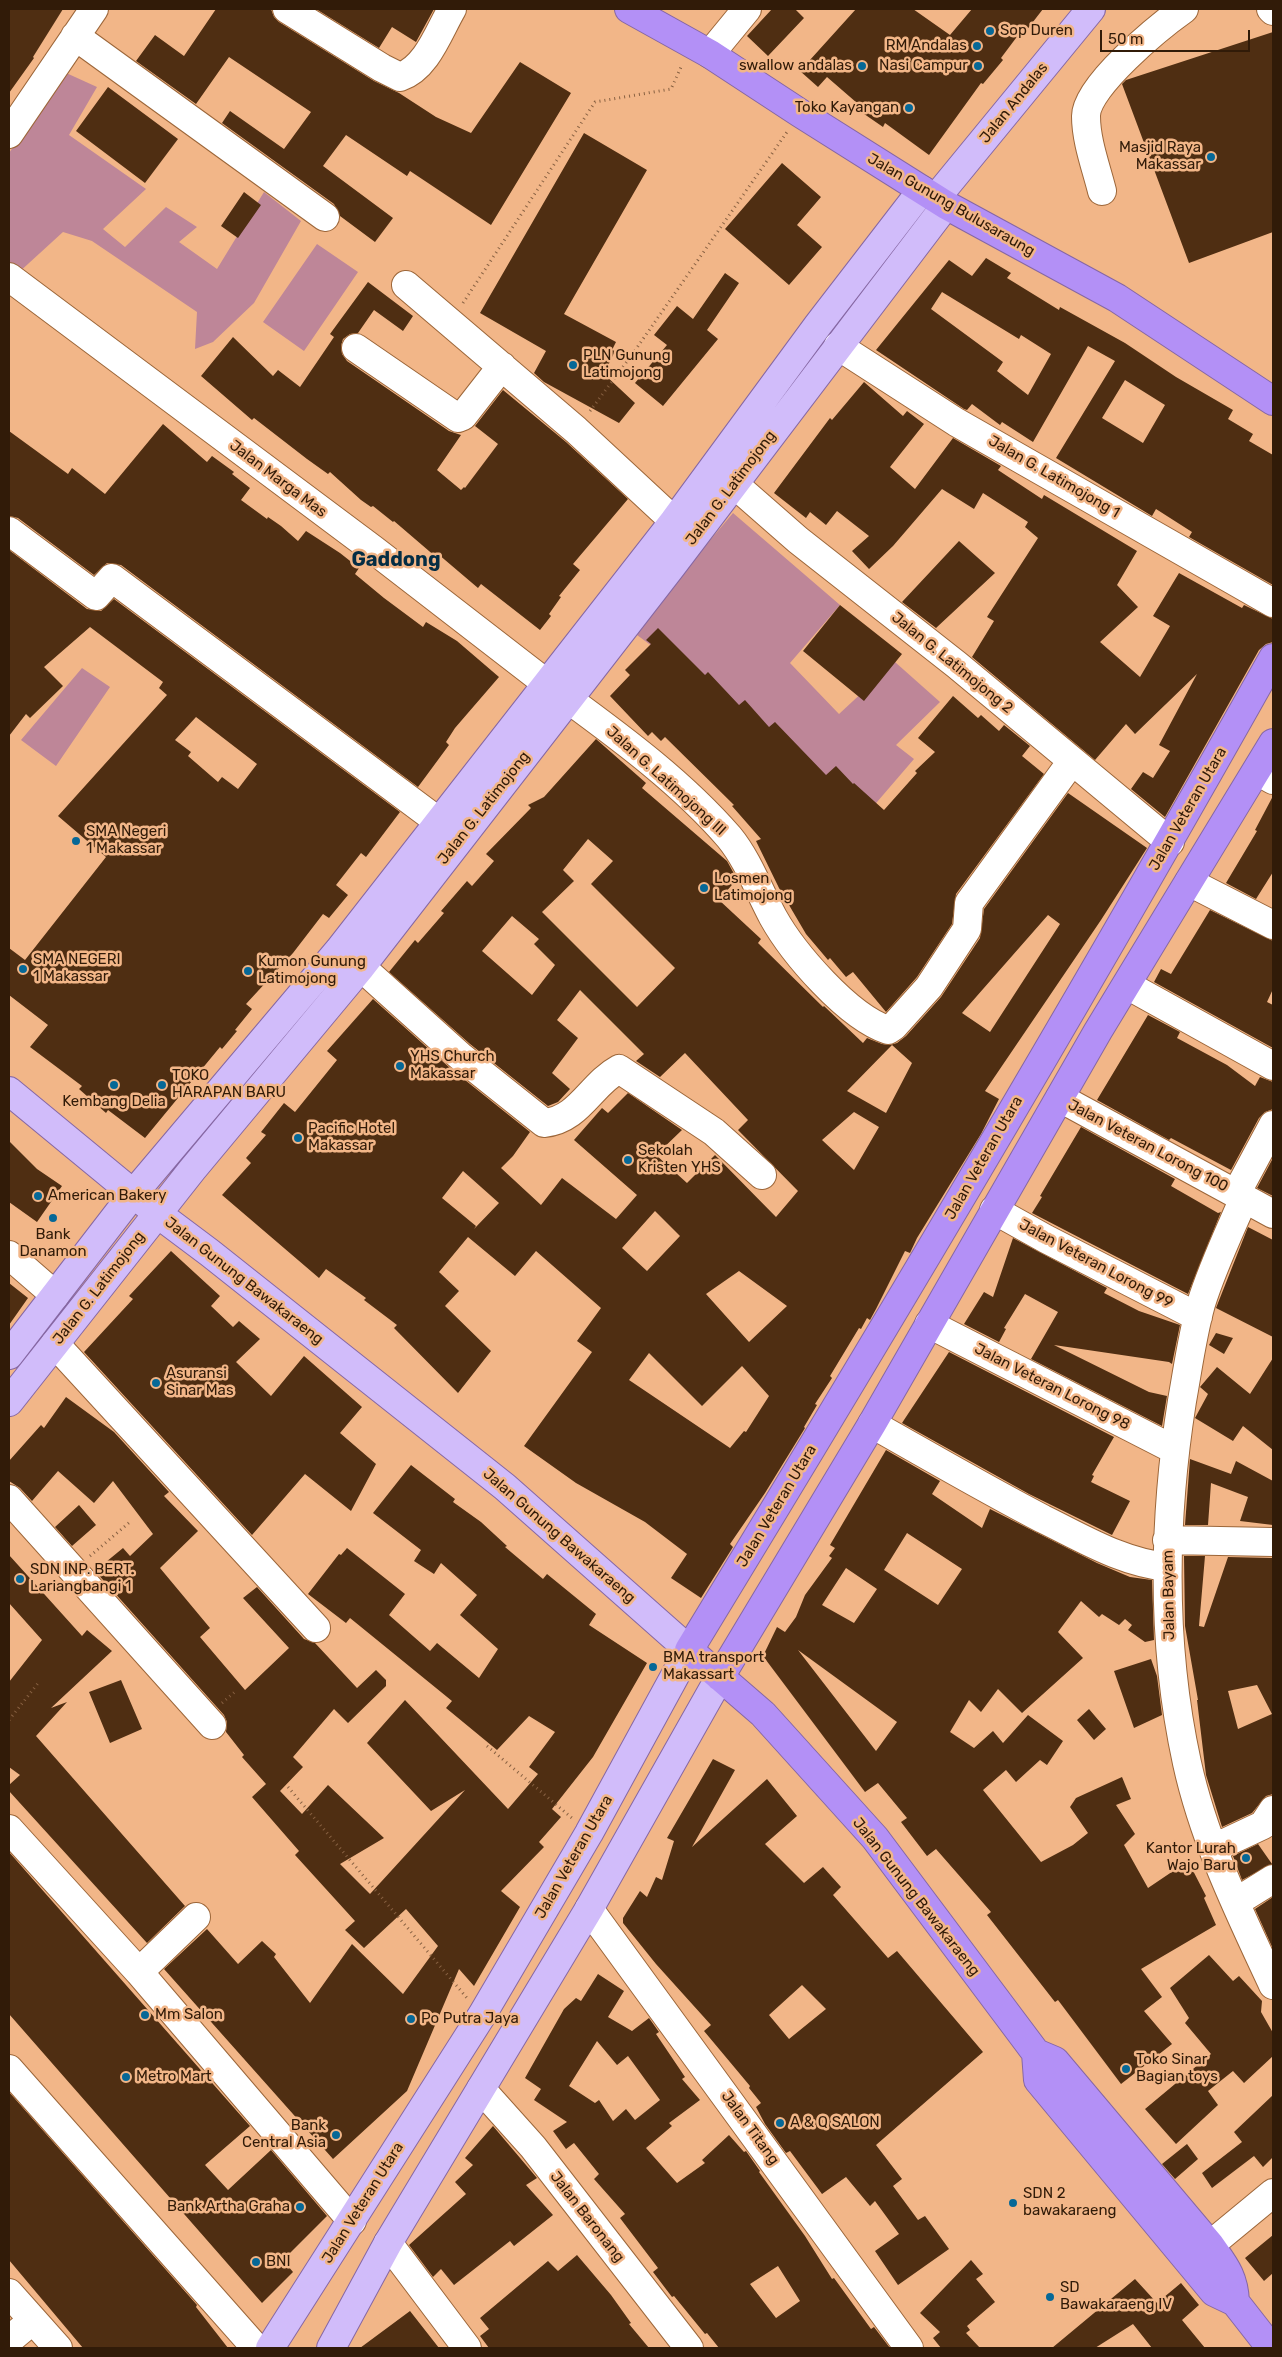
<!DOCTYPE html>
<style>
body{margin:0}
#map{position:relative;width:1282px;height:2357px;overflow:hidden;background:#f2b688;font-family:Rubik,sans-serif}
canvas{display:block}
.frame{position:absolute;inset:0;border:10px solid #311b08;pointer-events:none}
.scale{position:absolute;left:1100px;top:30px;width:150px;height:22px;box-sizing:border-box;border:2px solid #311b08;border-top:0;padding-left:6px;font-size:15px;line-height:18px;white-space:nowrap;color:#311b08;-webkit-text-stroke:4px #f2b688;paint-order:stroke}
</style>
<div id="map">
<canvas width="1282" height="2357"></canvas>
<div class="frame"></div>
<div class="scale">50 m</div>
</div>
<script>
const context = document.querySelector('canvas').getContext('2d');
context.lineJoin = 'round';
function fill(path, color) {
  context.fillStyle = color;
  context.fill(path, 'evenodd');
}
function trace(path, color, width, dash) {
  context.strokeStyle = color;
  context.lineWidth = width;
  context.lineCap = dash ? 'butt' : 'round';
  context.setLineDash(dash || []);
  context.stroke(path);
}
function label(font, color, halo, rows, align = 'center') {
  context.font = font + ' Rubik,sans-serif';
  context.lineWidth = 5;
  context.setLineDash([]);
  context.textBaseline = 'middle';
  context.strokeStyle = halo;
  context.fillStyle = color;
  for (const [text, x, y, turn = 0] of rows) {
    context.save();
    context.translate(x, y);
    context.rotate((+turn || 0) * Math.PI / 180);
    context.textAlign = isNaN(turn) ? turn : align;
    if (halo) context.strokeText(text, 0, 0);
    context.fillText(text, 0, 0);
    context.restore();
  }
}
fill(new Path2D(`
 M64 72 97 87 69 135 146 189 103 229 125 247 166 207 197 227 179 242 217 269 264 192 301 221 254 303 213 342 195 349 197 312 92 241 63 232 17 274 9 268V153Z
 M317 244 358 272 304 351 263 322Z
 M733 513 840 605 790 663 839 714 895 662 940 702 896 745 914 759 871 809 633 632Z
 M82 668 110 687 56 766 21 740Z`), '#be8698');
fill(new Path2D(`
 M9 9H63L33 57 34 58 9 93Z
 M216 9H271L274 17 279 22 374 81 399 93 436 117 471 133 520 62 571 93 491 225 410 171 407 176 346 135 323 166 393 218 375 242 340 216 334 204 222 123 230 111 284 149 311 112 229 57 196 104 136 61 155 35 184 56Z
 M316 9H434L416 42 392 27 379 48Z
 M772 9H795L804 18 768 56 747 36Z
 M856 9H913L950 35 972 9H1043L1022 36 1019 34 1001 58 1003 60 983 84 981 83 929 155 885 123 883 127 854 107 857 103 827 77 818 87 800 71Z
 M1273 32V232L1189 263 1122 84 1126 80Z
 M108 87 178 139 145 183 76 131Z
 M584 133 647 170 564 314 616 342 612 350 615 351 604 374 635 403 619 423 544 382 534 373 546 351 480 313Z
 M782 163 821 197 797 225 822 247 789 285 725 229Z
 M244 192 261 205 238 238 221 226Z
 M986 258 1011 273 1007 278 1059 310 1060 307 1125 343 1176 377 1233 410 1228 419 1253 434 1249 441 1273 455V585L1189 537 1192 532 1156 509 1152 516 1056 458 1115 361 1088 346 1033 442 1002 422 1000 425 972 404 967 410 964 409 876 350 949 260 972 276ZM942 292 1019 339 1021 335 1051 354 1028 395 997 371 1003 362 931 309ZM1125 380 1165 405 1143 443 1102 418Z
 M725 273 739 283 707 330 718 339 663 406 635 383 667 345 654 335 677 306 693 319Z
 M368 282 413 316 403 331 374 310 358 333 350 334 343 339 341 346 342 354 347 361 449 431 461 435 437 470 461 490 464 487 465 488 498 444 475 426 503 390 566 442 628 499 573 564 580 570 559 596 561 597 549 614 551 616 540 630 481 584 478 588 438 554 436 557 394 521 393 522 373 506 371 507 361 500 330 472 328 474 307 459 254 418 252 420 201 376 233 337 273 376 278 370 300 387 334 337 330 334Z
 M864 382 903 416 907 411 924 424 890 467 915 489 953 438 1001 466 998 470 1042 499 1044 495 1137 551 1117 585 1138 607 1100 642 1140 677 1170 626 1153 616 1179 573 1242 608 1244 605 1273 619V642L1266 644 1259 650 1165 817 1131 789 1143 772 1153 778 1170 751 1159 745 1197 674 1135 734 1126 724 1095 760 972 657 994 621 987 617 1038 538 1025 527 1028 522 983 493 974 509 942 489 893 546 869 569 852 551 869 536 837 511 826 525 810 512 806 518 774 493 830 418 832 420Z
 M163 424 207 462 212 456 234 472 232 474 250 488 241 500 267 519 268 517 281 526 298 541 306 531 340 553 359 568 355 574 384 598 423 627 426 622 457 641 499 677 455 728 446 742 449 745 418 787 121 565 107 563 94 575 18 518 9 516V431L68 474 72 468 105 494Z
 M959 541 995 573 936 628 902 602Z
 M9 550 87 609 101 611 114 599 400 812 366 857 361 853 336 885 348 895 329 918 323 914 293 953 246 1004 252 1009 235 1030 237 1031 222 1049 220 1047 145 1138 108 1110 106 1113 79 1089 82 1086 30 1047 48 1025 9 995V948L25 960 106 857 58 816 167 695 159 688 163 682 90 627 44 667 63 686 30 718 26 714 9 736ZM196 717 257 764 238 789 222 777 218 782 188 756 191 752 175 740Z
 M840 605 902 654 864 701 803 651Z
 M658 628 705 675 708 672 739 705 745 700 769 727 775 722 826 775 836 766 853 784 854 783 884 810 917 773 915 771 935 752 918 738 953 696 978 718 981 715 999 731 1004 725 1030 746 1022 756 1044 774 956 894 952 924 917 977 886 1012 853 972 846 977 830 958 828 960 806 934 779 888 756 841 761 839 732 806 734 805 665 737 661 741 652 732 648 736 610 696 630 675 625 670 651 644 646 640Z
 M596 739 646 783 642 788 727 861 737 879 719 900 761 939 758 943 823 1007 824 1006 863 1043 867 1038 882 1044 890 1045 897 1043 906 1036 941 997 980 938 984 909 1068 793 1147 848 1101 920 985 1091 999 1099 981 1134 917 1238 910 1253 905 1251 876 1309 870 1320 867 1318 861 1329 859 1328 830 1376 832 1378 815 1404 817 1405 804 1427 805 1428 765 1493 730 1544 733 1547 701 1598 671 1578 687 1554 645 1522 576 1483 524 1446 592 1352 577 1341 601 1308 536 1251 515 1276 468 1237 439 1272 459 1291 445 1306 491 1351 458 1393 394 1328 397 1325 364 1300 366 1298 326 1269 319 1278 222 1195 251 1163 246 1158 266 1135 261 1132 284 1103 295 1112 337 1060 327 1051 373 999 450 1068 530 1132 513 1156 501 1168 541 1205 562 1178 616 1219 637 1195 574 1140 602 1108 608 1113 628 1093 682 1130 656 1155 687 1183 715 1155 776 1217 798 1191 738 1130 748 1120 685 1053 660 1077 636 1061 644 1054 580 990 557 1020 578 1038 552 1073 570 1089 558 1102 548 1106 470 1044 389 972 415 940 418 943 444 913 441 911 467 881 472 886 494 861 486 854 531 808 528 805 544 797ZM588 839 613 861 591 884 675 968 637 1007 542 912 574 881 563 870ZM1048 915 1060 924 990 1032 962 1013ZM512 916 539 939 534 944 555 965 532 995 482 951ZM892 1045 912 1063 886 1113 847 1091ZM854 1112 879 1127 854 1170 822 1140ZM463 1171 499 1203 474 1229 476 1226 442 1198ZM655 1211 680 1236 647 1271 622 1248ZM739 1271 787 1306 749 1342 706 1294ZM649 1353 702 1406 742 1366 769 1396 746 1432 744 1431 730 1448 629 1380Z
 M1273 796V872L1256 899 1226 883 1257 831 1255 830Z
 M1210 910 1273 941V989L1267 1002 1273 1005V1048L1154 982 1161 969 1171 974Z
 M1148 1015 1180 1032 1177 1038 1227 1065 1255 1086 1260 1077 1273 1082V1109L1265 1112 1259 1118 1231 1170 1171 1138 1169 1140 1097 1100Z
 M1081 1127 1175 1179 1171 1186 1218 1213 1221 1212 1188 1294 1032 1213 1042 1197 1040 1196Z
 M9 1141 37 1169 62 1186 37 1222 9 1202Z
 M1273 1158V1196L1257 1188Z
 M1248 1227 1273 1240V1337L1216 1308Z
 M1013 1238 1107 1288 1104 1293 1139 1311 1180 1325 1172 1364 1169 1362 1054 1345 1149 1392 1167 1396 1162 1426 1031 1359 1058 1312 1025 1294 1004 1328 1006 1329 999 1342 964 1324 984 1292 993 1297Z
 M171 1251 220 1296 211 1306 233 1327 239 1321 260 1339 236 1362 271 1396 304 1356 362 1407 340 1433 376 1464 351 1511 305 1474 252 1535 84 1352 133 1299 129 1296Z
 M9 1283 28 1298 9 1325Z
 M1216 1333 1233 1338 1224 1354 1209 1345Z
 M949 1352 1114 1437 1092 1475 1094 1476 1091 1482 1130 1501 1112 1535 1029 1494 902 1423Z
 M1273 1358V1450L1243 1426 1233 1441 1195 1418 1208 1394 1200 1387 1217 1367 1250 1394Z
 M66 1397 114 1432 169 1492 164 1496 198 1531 160 1568 210 1628 200 1637 245 1690 289 1648 243 1598 257 1587 304 1639 315 1643 357 1688 376 1670 386 1680V1686L348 1723 334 1709 293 1757 303 1767 280 1791 302 1814 328 1785 384 1838 340 1864 370 1894 465 1790 431 1811 367 1743 405 1700 508 1809 538 1774 529 1767 555 1732 529 1716 497 1750 446 1708 452 1701 350 1618 346 1623 308 1594 339 1554 341 1555 347 1548 405 1594 389 1615 430 1651 437 1643 479 1678 498 1649 460 1615 477 1595 441 1563 434 1574 414 1561 421 1550 373 1513 411 1465 455 1499 453 1502 481 1522 507 1546 505 1547 543 1579 547 1574 596 1614 589 1625 647 1663 593 1757 552 1809 561 1817 539 1842 544 1847 501 1891 520 1907 474 1986 459 1969 407 2091 333 2159 164 1969 207 1929 238 1964 262 1941 276 1954 274 1957 310 2003 352 1944 403 1994 438 1946 406 1909 364 1948 345 1930 355 1921 295 1855 299 1851 252 1797 266 1784 242 1757 244 1755 226 1732 227 1722 224 1715 95 1571 123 1548 130 1556 153 1534 113 1481 94 1503 58 1471 32 1501 20 1488 9 1481V1461L41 1425 44 1428Z
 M886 1450 940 1481 932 1494 982 1528 990 1509 1097 1563 1130 1577 1152 1580 1154 1640 1145 1642 1128 1630 1132 1625 1125 1619 1119 1625 1102 1614 1099 1617 1081 1601 1058 1632 1083 1658 1022 1713 998 1689 981 1712 969 1700 950 1732 974 1748 993 1731 1003 1743 1028 1715 1063 1741 1047 1765 1040 1760 1016 1782 1006 1770 983 1790 1041 1862 1073 1845 1088 1833 1070 1807 1076 1798 1122 1777 1131 1799 1116 1805 1135 1834 1124 1845 1148 1888 1188 1861 1206 1896 1204 1898 1216 1925 1141 1969 1162 1997 1144 2011 1172 2044 1121 2084 1058 2000 1055 2002 987 1915 991 1912 936 1849 927 1856 901 1822 907 1818 878 1783 865 1792 763 1656 777 1627 785 1632 796 1617 805 1595 832 1558 829 1556 835 1548 830 1545ZM907 1533 962 1569 938 1605 884 1570ZM846 1568 877 1589 854 1623 822 1605ZM798 1650 897 1722 876 1751Z
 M1190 1459 1231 1474 1236 1461 1273 1481V1525L1240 1521 1248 1497 1211 1483 1208 1525H1185Z
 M79 1505 96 1525 72 1546 55 1527Z
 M9 1555 82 1636 87 1630 112 1651 51 1708 67 1702 36 1736 185 1906 147 1943 9 1791V1785L20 1775 9 1767V1682L42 1640 9 1603Z
 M1184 1556H1205L1199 1626 1204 1627 1228 1557 1273 1558V1794L1266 1796 1252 1813 1222 1827 1206 1775 1197 1700H1198L1185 1626ZM1257 1685 1272 1714 1238 1729 1228 1691Z
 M1151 1659 1157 1676 1162 1715 1134 1728 1114 1671Z
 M121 1680 142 1729 110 1743 89 1692Z
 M1089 1709 1106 1729 1094 1740 1077 1720Z
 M713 1759 735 1770 692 1847 767 1779 797 1816 765 1844 804 1883 823 1867 841 1887 833 1895 888 1958 897 1951 983 2052 876 2145 902 2179 893 2186 918 2220 925 2216 949 2249 898 2285 875 2251 899 2234 875 2201 870 2206 846 2177 822 2194 790 2151 786 2153 765 2124 756 2107 761 2103 749 2088 750 2086 704 2031 711 2025 656 1964 623 1923V1918L640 1891 647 1897 656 1877 662 1880 674 1841 667 1838ZM802 1985 826 2009 789 2039 769 2015Z
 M1258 1844 1272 1864 1242 1880 1233 1856Z
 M9 1852 250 2126 205 2165 228 2190 271 2150 327 2216 283 2260 293 2272 262 2303 9 2014Z
 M1273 1897V1949L1255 1909Z
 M1209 1955 1233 1981 1239 1976 1262 2001 1261 2012 1273 2033V2056L1244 2083 1233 2071 1208 2091 1218 2105 1176 2144 1145 2109 1211 2054 1185 2023 1189 2018 1170 1988Z
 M598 1974 624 1991 608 2017 632 2031 649 2018 659 2032 656 2034 685 2077 682 2079 700 2100 669 2123 672 2126 646 2148 677 2183 705 2163 702 2160 729 2135 744 2152 746 2151 760 2171 759 2172 805 2236 832 2279 834 2278 871 2329 874 2327 890 2348H719L707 2333 705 2334 674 2296 672 2297 653 2272 658 2268 620 2218 625 2214 594 2179 599 2174 574 2143 566 2149 553 2131 567 2122 534 2100 541 2089 525 2078 564 2009 576 1998 581 2001ZM597 2041 617 2065 628 2056 660 2100 635 2120 626 2109 613 2121 599 2100 595 2103 569 2086ZM778 2266 800 2301 776 2318 750 2284Z
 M9 2092 197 2305 196 2307 228 2348H83L9 2260Z
 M1273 2095V2157L1263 2167 1254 2156 1212 2188 1202 2173 1242 2142 1234 2132Z
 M493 2126 537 2178 526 2185 553 2215 514 2246 510 2241 454 2285 441 2269 433 2277 409 2245 466 2194 455 2182 473 2165 465 2158Z
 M1187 2144 1198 2159 1175 2179 1162 2164Z
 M1273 2235V2273L1264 2281 1245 2258Z
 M577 2255 611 2295 631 2323 629 2324 649 2348H489L480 2336 489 2329 480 2318 548 2261 558 2271Z
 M971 2260 983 2274 976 2279 995 2302 967 2326 970 2330 966 2333 980 2348H941L933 2338 940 2332 920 2313Z
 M1135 2279 1157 2303 1181 2283 1199 2305 1182 2320 1205 2348H1152L1133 2324 1095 2348H1052Z
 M410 2311 439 2348H360Z`), '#4f2e12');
const minor = new Path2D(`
 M287 9 382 68 400 77C427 68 439 31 452 9
 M1271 9 1273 11
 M75 36 325 217
 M710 54 747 9
 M9 134 94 9
 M1102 191C1096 167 1086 141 1086 116 1086 86 1160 26 1184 9
 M9 277 374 550 546 683
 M406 285 576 430 674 521
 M838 346 956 422 1273 603
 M356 348 458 418 463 416 502 366
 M734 484 798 540 957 665 1170 842
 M9 531 96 596 112 578 458 836
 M568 699C624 740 683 784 729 837 748 860 759 891 773 917 793 953 848 1017 888 1030L894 1026 929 987 967 929 969 903 1072 761
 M1257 771 1273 780
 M1189 882 1273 925
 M361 967 460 1056 544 1123C579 1120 591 1084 619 1069L714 1132 762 1175
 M1127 985 1273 1066
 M1060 1098 1273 1214
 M1236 1194 1273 1125
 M1244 1198C1229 1233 1212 1268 1201 1304 1192 1336 1188 1368 1182 1401 1163 1521 1161 1644 1187 1763 1204 1841 1240 1914 1273 1985
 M994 1210 1046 1239 1198 1317
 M9 1255 55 1295
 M929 1324 1175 1450
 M55 1344 316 1628
 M872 1424C929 1456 985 1489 1043 1519 1084 1539 1121 1562 1167 1567
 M9 1499 212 1725
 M1167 1540 1273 1542
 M9 1829 139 1972 352 2221
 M1214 1848 1263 1825 1273 1810
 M1236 1902 1273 1879
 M589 1909 909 2348
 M139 1972 196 1917
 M9 2069 256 2348
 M481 2089 533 2147 689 2348
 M388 2243 467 2348
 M1210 2245 1273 2193
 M9 2293 58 2348
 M9 2340 33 2320`);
const major = new Path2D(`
 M936 198 1091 9
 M9 1091 158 1214 210 1253 505 1487 689 1650 589 1833 482 2015 270 2348
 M9 1355 133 1194 339 950 674 521 818 325 922 190
 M9 1402 192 1170 361 967 672 566 946 205
 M331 2348 388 2243 589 1909 720 1677`);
const highway = new Path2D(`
 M629 9 710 54 800 113 946 205 1117 298 1273 401
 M720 1677 872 1424 1098 1031 1273 743
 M1036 2053 1038 2080 1214 2292 1235 2302 1271 2348
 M1235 2302C1234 2276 1224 2265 1210 2245L1055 2061 1036 2053 875 1838 763 1714 689 1650C889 1322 1085 993 1273 658`);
trace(minor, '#9c6639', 30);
trace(major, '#8667a3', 30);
trace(highway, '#8667a3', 30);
trace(new Path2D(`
 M463 303 595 102 671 89 682 65
 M590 411 634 352 787 132
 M90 1556 131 1521
 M222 1703 237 1690
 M9 1720 39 1682
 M487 1746 572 1818
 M288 1787 467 1998`), '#886142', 3, [1, 4]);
trace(minor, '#fff', 28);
trace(major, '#d1bcfa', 28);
trace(highway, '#b390f6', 28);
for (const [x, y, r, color] of [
 [990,31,5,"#066897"],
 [977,46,5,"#066897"],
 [862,66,5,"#066897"],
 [978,66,5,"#066897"],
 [909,108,5,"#066897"],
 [1211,157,5,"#066897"],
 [573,365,5,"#066897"],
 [76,841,5,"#066897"],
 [704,888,5,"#066897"],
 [23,969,5,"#066897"],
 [248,971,5,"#066897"],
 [400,1066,5,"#066897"],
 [114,1085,5,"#066897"],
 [162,1085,5,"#066897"],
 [298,1138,5,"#066897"],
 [628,1160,5,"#066897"],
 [38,1196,5,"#066897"],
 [53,1218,5,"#066897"],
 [156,1383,5,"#066897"],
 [20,1579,5,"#066897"],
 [653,1667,5,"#066897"],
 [1246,1858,5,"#066897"],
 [145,2015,5,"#066897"],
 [411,2019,5,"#066897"],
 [1126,2069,5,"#066897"],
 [126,2077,5,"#066897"],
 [780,2123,5,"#066897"],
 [336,2135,5,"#066897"],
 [1013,2203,5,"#066897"],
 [300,2207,5,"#066897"],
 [256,2262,5,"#066897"],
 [1050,2297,5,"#066897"]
]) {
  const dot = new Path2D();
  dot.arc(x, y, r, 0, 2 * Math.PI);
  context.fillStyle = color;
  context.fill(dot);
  trace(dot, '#f2b688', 2);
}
label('15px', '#311b08', '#f2b688', [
 ["Sop Duren",1000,31],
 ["RM Andalas",967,46,"right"],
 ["swallow andalas",852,66,"right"],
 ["Nasi Campur",968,66,"right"],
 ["Toko Kayangan",899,108,"right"],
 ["Masjid Raya",1201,148,"right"],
 ["Makassar",1201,165,"right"],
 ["PLN Gunung",583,356],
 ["Latimojong",583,373],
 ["SMA Negeri",86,832],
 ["1 Makassar",86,849],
 ["Losmen",714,879],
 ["Latimojong",714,896],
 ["SMA NEGERI",33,960],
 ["1 Makassar",33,977],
 ["Kumon Gunung",258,962],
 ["Latimojong",258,979],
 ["YHS Church",410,1057],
 ["Makassar",410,1074],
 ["TOKO",172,1076],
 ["HARAPAN BARU",172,1093],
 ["Kembang Delia",114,1102,"center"],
 ["Pacific Hotel",308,1129],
 ["Makassar",308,1146],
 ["Sekolah",638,1151],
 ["Kristen YHS",638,1168],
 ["American Bakery",48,1196],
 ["Bank",53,1235,"center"],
 ["Danamon",53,1252,"center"],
 ["Asuransi",166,1374],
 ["Sinar Mas",166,1391],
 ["SDN INP. BERT.",30,1570],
 ["Lariangbangi 1",30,1587],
 ["BMA transport",663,1658],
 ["Makassart",663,1675],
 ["Kantor Lurah",1236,1849,"right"],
 ["Wajo Baru",1236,1866,"right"],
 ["Mm Salon",155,2015],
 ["Po Putra Jaya",421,2019],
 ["Toko Sinar",1136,2060],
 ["Bagian toys",1136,2077],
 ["Metro Mart",136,2077],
 ["A & Q SALON",790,2123],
 ["Bank",326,2126,"right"],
 ["Central Asia",326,2143,"right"],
 ["SDN 2",1023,2194],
 ["bawakaraeng",1023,2211],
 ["Bank Artha Graha",290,2207,"right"],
 ["BNI",266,2262],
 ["SD",1060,2288],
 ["Bawakaraeng IV",1060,2305]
], 'left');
label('15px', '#311b08', '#f2b688', [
 ["Jalan Andalas",1014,103,-51],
 ["Jalan Gunung Bulusaraung",951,205,30],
 ["Jalan G. Latimojong 1",1054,477,30],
 ["Jalan Marga Mas",278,479,37],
 ["Jalan G. Latimojong",731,488,-53],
 ["Jalan G. Latimojong 2",952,663,39],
 ["Jalan G. Latimojong III",666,781,42],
 ["Jalan G. Latimojong",484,808,-52],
 ["Jalan Veteran Utara",1188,809,-60],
 ["Jalan Veteran Lorong 100",1148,1146,28],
 ["Jalan Veteran Utara",984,1158,-60],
 ["Jalan Veteran Lorong 99",1096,1264,28],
 ["Jalan Gunung Bawakaraeng",244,1281,38],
 ["Jalan G. Latimojong",99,1288,-52],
 ["Jalan Veteran Lorong 98",1052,1387,27],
 ["Jalan Veteran Utara",777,1506,-59],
 ["Jalan Gunung Bawakaraeng",559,1536,41],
 ["Jalan Bayam",1169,1595,-91],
 ["Jalan Veteran Utara",574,1857,-60],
 ["Jalan Gunung Bawakaraeng",916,1897,52],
 ["Jalan Titang",750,2128,54],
 ["Jalan Veteran Utara",363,2203,-58],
 ["Jalan Baronang",587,2217,52]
]);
label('bold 20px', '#042d44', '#f2b688', [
 ["Gaddong",396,560]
]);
</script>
